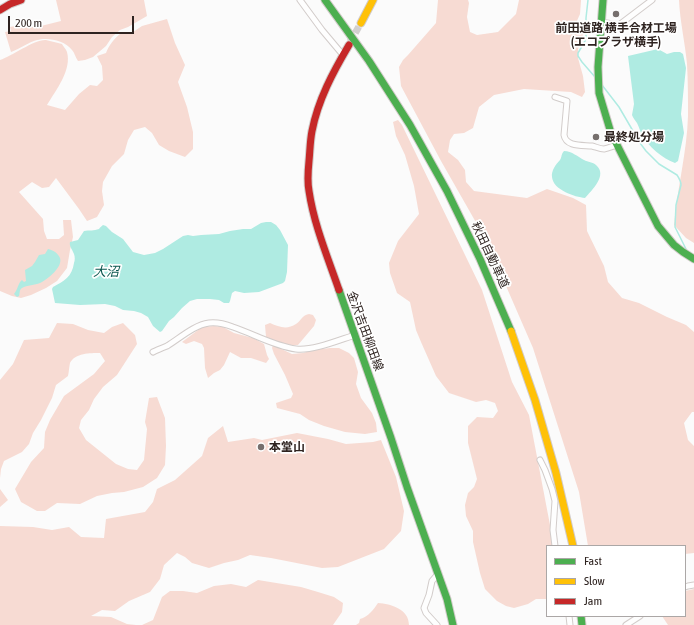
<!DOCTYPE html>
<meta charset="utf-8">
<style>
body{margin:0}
#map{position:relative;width:694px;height:625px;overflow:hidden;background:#fbfbfb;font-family:"Asap Condensed",sans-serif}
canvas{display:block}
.legend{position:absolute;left:546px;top:545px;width:140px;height:72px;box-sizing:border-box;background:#fff;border:1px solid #aba7a6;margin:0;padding:5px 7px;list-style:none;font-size:12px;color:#2e2320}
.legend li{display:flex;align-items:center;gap:8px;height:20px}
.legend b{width:20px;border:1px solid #aba7a6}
.scale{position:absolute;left:8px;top:16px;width:126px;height:18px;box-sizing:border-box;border:2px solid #2e2320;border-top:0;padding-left:5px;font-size:12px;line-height:14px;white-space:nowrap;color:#2e2320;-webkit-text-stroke:3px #fff;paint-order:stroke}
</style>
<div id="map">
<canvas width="694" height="625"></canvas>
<ul class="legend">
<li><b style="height:5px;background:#4caf50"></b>Fast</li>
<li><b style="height:5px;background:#ffc107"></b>Slow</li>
<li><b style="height:5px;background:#c62828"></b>Jam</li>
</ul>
<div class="scale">200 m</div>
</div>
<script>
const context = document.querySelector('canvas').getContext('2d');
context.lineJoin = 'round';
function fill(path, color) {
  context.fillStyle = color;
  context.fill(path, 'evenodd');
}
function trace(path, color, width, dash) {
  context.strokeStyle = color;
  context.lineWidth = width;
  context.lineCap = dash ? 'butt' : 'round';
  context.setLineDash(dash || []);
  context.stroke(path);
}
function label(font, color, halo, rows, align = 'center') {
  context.font = font + ' "Asap Condensed","Noto Sans JP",sans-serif';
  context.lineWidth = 3.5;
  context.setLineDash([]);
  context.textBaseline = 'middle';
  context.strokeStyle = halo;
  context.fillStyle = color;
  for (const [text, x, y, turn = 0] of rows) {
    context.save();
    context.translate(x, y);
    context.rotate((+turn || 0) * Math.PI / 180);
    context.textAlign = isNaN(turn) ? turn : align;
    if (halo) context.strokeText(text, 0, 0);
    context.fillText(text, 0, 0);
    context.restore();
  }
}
fill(new Path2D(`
 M56 0H144L147 16 128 27 120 30 112 37 106 46 93 57 85 60 78 61C75 57 75 53 72 50 65 40 47 37 37 40 29 42 19 49 11 52L5 32 11 31 10 27 25 24 26 27H37L61 21Z
 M438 0H468L469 3 467 17 470 32 477 35 498 32 516 14 519 0H581V1L580 14 576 23 583 35 578 49V58L583 76 585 92 582 97 571 92 524 89 494 95 479 107 473 128 464 133 454 134 450 140 448 152 458 160 465 170 466 182 474 191 527 198 547 189 573 198 586 205 587 231 604 266 608 282 622 298 639 303 667 317 686 325 694 332V412H692L684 423 688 440 694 446V553L685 554V546H588L579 492 533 348 486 240 441 161 401 86 399 67 403 60 408 55 436 23Z
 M679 0H694V243L686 238 674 225C677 189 687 152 688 116 688 99 688 81 687 64 685 42 680 22 679 0Z
 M167 19 175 43 185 65 178 82 187 107 193 132V149L185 157 169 151 159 145 152 133 145 127 134 130 128 140 124 154 112 166 103 182 102 191 104 205 97 217 87 221 79 209 56 178 49 187 42 188 32 182 19 192 43 219 44 231 47 239H59L64 235 63 220H71L73 237 70 250 67 268 57 281 46 288 31 295 21 298 12 296 0 291V60C12 56 35 39 46 40 51 41 57 43 62 44 63 46 66 49 67 52 72 70 56 90 47 105L65 110 79 94 90 85 97 86 103 80 102 66 97 56 106 53C109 45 114 39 121 33L133 32 142 26Z
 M398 120 402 125 482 290 512 382 529 415 554 546H547V599H536L528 604 514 608 506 606 497 601 485 589 480 573 473 542V531L466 516 465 505 468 493 474 487 477 479 468 443V426L477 417 493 418 498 411 495 403 486 400 476 402 449 393 436 376 421 342 416 330 410 302 397 293 390 273 389 263 398 241 419 214 414 186 405 155 396 136 393 122Z
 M309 314 313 315 316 320 314 326 298 345C287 346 276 342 266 337L265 325 270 323C279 327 287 330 296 324 302 320 301 316 309 314Z
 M57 323 73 324 88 330 104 333 112 327 123 323 135 335 137 344 117 375 103 387 94 399 89 410 81 420 79 428 86 440 116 464 128 469 137 470 144 460 147 429 145 422 149 398 157 397 165 418 166 446 165 465 157 478 143 487 124 492 112 493 97 496 80 504 57 503 45 511H37L21 502 15 489 31 462 44 448 45 432 50 420 64 396 94 374 105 361 100 353C90 353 75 353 70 363 69 367 69 372 68 376L56 385 52 398 41 420 33 433 29 444 22 452 4 461 1 469 0 478V380L13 364 24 340 49 338Z
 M214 326 223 327 234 333 253 338 264 344 267 355 269 359 266 363 251 358H241L230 352 224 365 220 370 214 373 208 378 205 368 204 348 202 344 194 341 186 344 182 342 202 327Z
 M273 345 292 354 303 353 313 350 330 348H339L349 353 354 358 358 372 356 384 361 398 372 413 376 423 377 432 365 434 345 432 324 426 309 420 300 414 277 408 276 403 291 398 293 394 285 375 274 354 272 348Z
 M223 426 228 442 254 438 262 440 297 433 328 439 346 444 373 442 381 440 396 477 404 511 401 531 384 549 338 567 322 568 271 558 250 555 238 560 224 563 209 568 192 563 185 557 177 553 164 565 160 579 150 592 129 601 115 611 102 610 91 616 111 617 127 624 136 625H0V526L33 527 52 530 69 527 81 537 104 538 106 519 145 512 153 502 157 489 175 480 202 456 208 438Z
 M0 489 8 500 0 507Z
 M258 580 301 587 318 592 334 597 343 603 342 612 333 625H142L153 620 162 597 170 591H183L197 593 214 586 231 584 246 587Z
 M694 589V625H668L662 616H685V591Z
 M378 603C391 604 409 609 409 625H356L359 623 360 619C368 617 374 609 378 603Z`), '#f7dbd3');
fill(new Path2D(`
 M658 49 667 54 674 52H680L683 54 686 68 681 114 684 133 678 161 675 163C663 159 648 146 642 135 640 131 639 127 637 123 635 120 633 118 632 115L634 104 628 56Z
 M564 151C572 151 578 157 584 160 588 162 593 162 596 165 608 175 592 190 585 198 575 197 553 190 552 177 551 171 556 164 560 160 562 157 561 154 564 151Z
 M266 222H271L276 225 280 230 288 245 287 272 285 281 283 283 259 292 244 293 235 291 232 293 230 301 229 303H224L219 300 210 299H197L190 301 182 308 174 317 169 321 162 331 160 332 153 326 148 317 141 313 134 311 123 310 115 306 105 304 80 305 55 303 52 289 53 287C64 281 72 277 74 263 75 260 75 257 74 254 72 249 69 246 70 242L78 240 84 231C89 230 94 231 99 229 100 227 102 226 103 225L106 226 112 232 123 239 133 252 144 255 155 253 163 249 183 236 188 235 193 236 201 235 219 234 230 231 243 229H251L261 223Z
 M48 249C53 250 58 253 60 258 63 267 48 279 40 283 35 285 27 285 22 288 19 290 20 293 19 296L17 297 14 294C18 289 18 283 22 280L24 282 26 281 25 270 32 266 35 262 39 255 45 254Z`), '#afebe2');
trace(new Path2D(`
 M588 0 586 18V37L585 41 578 53V56L582 62 595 77
 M602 85 619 107 640 143 646 151 659 164 677 175C679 178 681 181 681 185L676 205 675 227 687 251`), '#afebe2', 1.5);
trace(new Path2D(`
 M350 42 361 23`), '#d2d0cf', 7, [7, 3.5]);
const street = new Path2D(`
 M300 0 322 30 343 55
 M601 22 619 25 652 0
 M555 97 567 101 564 135C566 147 582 145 592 146 596 147 600 149 604 149 609 148 613 146 617 145
 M153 352C157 350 162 348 167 346 180 338 194 325 209 323 217 322 225 324 233 327 254 334 274 346 296 349 313 351 339 340 355 335
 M540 460 545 470 552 489 555 501 553 530 555 546
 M685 587 688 586 694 585
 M569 616 570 625
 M437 625 426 613 424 608 429 595 432 581 438 574
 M626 625 640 616`);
const fast = new Path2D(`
 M325 0 369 61 410 125 447 191 480 259 511 331
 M603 0 598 67 599 93 611 133 658 226 674 245 683 252 694 259
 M339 290 391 438 407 487 447 599 453 625
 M581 616 582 625`);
const slow = new Path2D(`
 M361 23 373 0
 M511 331 535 400 556 473 573 546`);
const jam = new Path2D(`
 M0 10 10 4 21 0
 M339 290C328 258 314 225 309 191 307 181 308 171 309 161 310 151 310 141 312 131 318 100 333 72 349 45`);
trace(street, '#d2ccca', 7);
trace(fast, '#d2ccca', 9);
trace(slow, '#d2ccca', 9);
trace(jam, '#d2ccca', 9);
trace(street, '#fefefe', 5);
trace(fast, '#4caf50', 7);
trace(slow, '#ffc107', 7);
trace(jam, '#c62828', 7);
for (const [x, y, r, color] of [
 [616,14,4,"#766f6d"],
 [596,137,4,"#766f6d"],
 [261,447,4,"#766f6d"]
]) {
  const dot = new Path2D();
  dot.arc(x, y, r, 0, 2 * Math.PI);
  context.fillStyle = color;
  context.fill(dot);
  trace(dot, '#fff', 1.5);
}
label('bold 12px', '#2e2320', '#fff', [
 ["前田道路 横手合材工場",616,28,"center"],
 ["(エコプラザ横手)",616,42,"center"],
 ["最終処分場",604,137],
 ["本堂山",269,447]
], 'left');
label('12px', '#2e2320', '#fff', [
 ["秋田自動車道",490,255,65],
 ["金沢吉田柳田線",365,331,70]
]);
label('italic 13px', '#0a564e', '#fff', [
 ["大沼",106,272]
]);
</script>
